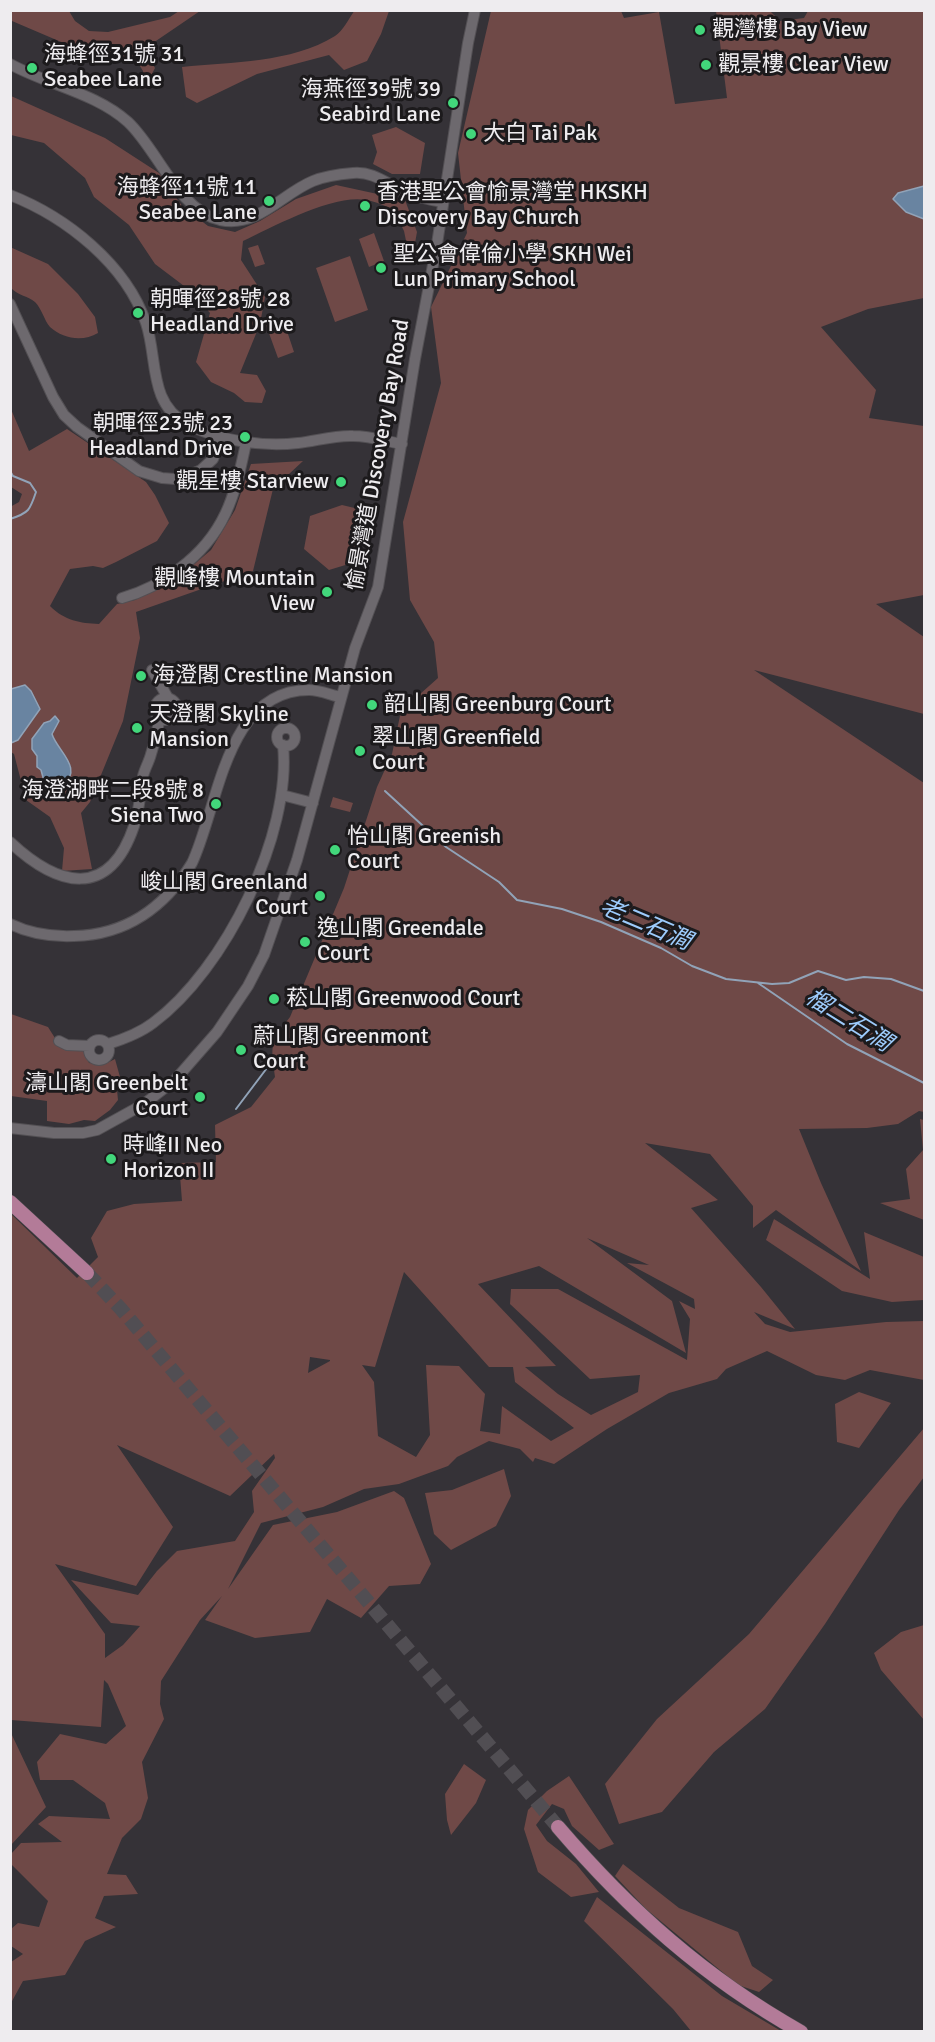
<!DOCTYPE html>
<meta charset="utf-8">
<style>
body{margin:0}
#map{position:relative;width:935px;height:2042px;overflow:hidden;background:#353237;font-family:Signika,sans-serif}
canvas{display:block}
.frame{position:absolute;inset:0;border:12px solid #eeecef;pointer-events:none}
</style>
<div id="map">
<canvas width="935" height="2042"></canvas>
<div class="frame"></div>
</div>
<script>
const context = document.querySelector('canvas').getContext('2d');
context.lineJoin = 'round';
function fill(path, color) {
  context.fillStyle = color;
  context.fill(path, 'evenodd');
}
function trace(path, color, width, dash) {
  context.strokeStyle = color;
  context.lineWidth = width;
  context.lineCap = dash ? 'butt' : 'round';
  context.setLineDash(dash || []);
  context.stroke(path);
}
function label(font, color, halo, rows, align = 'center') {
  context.font = font + ' Signika,"Noto Sans TC",sans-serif';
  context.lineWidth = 6;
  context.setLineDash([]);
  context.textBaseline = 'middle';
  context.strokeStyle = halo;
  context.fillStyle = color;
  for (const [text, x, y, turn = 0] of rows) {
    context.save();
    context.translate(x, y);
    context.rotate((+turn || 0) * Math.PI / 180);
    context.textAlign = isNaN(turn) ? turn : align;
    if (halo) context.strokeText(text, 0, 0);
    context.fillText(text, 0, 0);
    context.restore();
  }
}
fill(new Path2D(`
 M11 10 69 11 75 21 89 31 108 32 170 17 179 11H200L150 45 143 47 155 68 144 89 143 71 138 63 94 56 12 21 11 23Z
 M355 10 389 11 381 34 367 61 344 70 329 55 257 74 197 103 186 97 182 67C232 62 291 63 335 36 343 31 349 18 355 10Z
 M491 11H621L624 18 659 12 675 104 727 98 716 11H770L780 21 804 18 808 11H924V186L898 193 906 212 924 219V298L868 309 821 327 876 390 869 418 924 426V595L876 604 924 637V714L754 670 924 783V1112L919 1111 898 1124 867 1128 799 1129 821 1183 861 1271 776 1210 753 1228V1206L710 1154 645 1143 718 1200 691 1208 761 1287 795 1329 754 1312 765 1324 790 1332 886 1322 924 1321V1380L870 1370 845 1380 816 1375 767 1351 726 1369 717 1379 669 1393 607 1429 554 1464 535 1458 533 1462 520 1449 489 1441 457 1457 448 1466 399 1484 364 1489 323 1507 261 1523 228 1589 273 1525 337 1512 394 1491 404 1498 431 1564 420 1584 389 1586 361 1618 327 1599 310 1632 255 1638 205 1620 222 1596 200 1620 161 1681 160 1704 164 1719 142 1762 148 1798 141 1819 122 1838 107 1874 126 1875 138 1894 104 1896 95 1918 116 1927 85 1941 65 1975 23 1981 11 2003V1962L23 1954 11 1946V1929L18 1923 39 1927 48 1901 11 1864V1854L21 1843 62 1842 38 1824 49 1816 110 1819 105 1803 73 1780H40L37 1762 60 1734 106 1744 126 1726 108 1684 104 1680 101 1727 11 1720 10 1213 77 1278 98 1257 91 1238 107 1211 134 1204 182 1201 179 1163 216 1162 215 1125 251 1107 275 1077C271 1045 269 1044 290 1017L344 888 377 787 392 754 401 711 438 678 434 642 410 600 403 522 441 383 431 307 467 233 458 153ZM587 1238 649 1265 627 1263 694 1299 695 1309 679 1301 690 1319 687 1360 558 1289H511L510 1304 590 1379 640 1375 638 1392 591 1415 558 1394 525 1367 556 1366 478 1284 539 1266 686 1353 672 1301ZM404 1272 489 1367H513L515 1382 574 1428 551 1441 502 1406 500 1434 480 1431 485 1394 459 1366 426 1365 430 1435 416 1457 378 1436 374 1382 362 1365 375 1367ZM310 1357 330 1360V1361L308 1373ZM117 1445 230 1496 274 1454 275 1458 252 1491 254 1512 235 1541 177 1551 157 1571 138 1595 71 1580 111 1623 140 1626 123 1645 105 1658V1634L55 1564 136 1586 173 1527Z
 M11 96 105 138 159 173 182 206 208 226 235 232 260 221 296 199 336 185 405 200 417 232 411 265 404 231 393 209C384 206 375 201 366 200 333 194 273 227 243 241L241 260 265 297 260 324 240 373 257 375 266 391 262 403 245 402 234 393 211 382 196 362 210 313 192 292 155 264 129 225 94 197 85 178 44 143 11 135Z
 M396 127 425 143 420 174H392L373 164 377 152 372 135Z
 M374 233 384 261 369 267 359 239Z
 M258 245 265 264 255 267 248 248Z
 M10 247 48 264 78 294 95 317 98 333C83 342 63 339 50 327 44 320 42 309 35 302 28 296 17 295 11 288Z
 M350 256 368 310 335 322 316 268Z
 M283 319 294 352 278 358 266 325Z
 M10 407 29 451 67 429 146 482 155 495 169 523 157 541 116 562 103 568 93 566 70 569 50 606C65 621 80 623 99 624L117 604 135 600 185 572 211 550 235 510 251 464 303 461 273 489 253 571 136 612 140 638 123 721 90 802 81 813 92 869 62 871 64 848 50 817 26 800 14 754 11 752 10 507 19 502 22 494 11 487Z
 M342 505 363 510 352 563 329 570 304 549 310 516Z
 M333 797 353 803 350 812 330 807Z
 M11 1014 48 1027 60 1046 85 1051 89 1063 105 1064 115 1059 120 1077 117 1090 118 1100 110 1110 95 1121 84 1120 69 1124 47 1121V1101L11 1096Z
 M920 1119 924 1120V1220L880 1203 910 1199 906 1169 923 1150Z
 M774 1219 870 1279 864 1232 924 1257V1300L892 1302 842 1291 766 1240Z
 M859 1392 891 1403 859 1448 837 1442 835 1404Z
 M924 1428V1477L899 1510 825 1624 765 1709 714 1752 662 1812 619 1824 605 1784 657 1719 749 1634Z
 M504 1469 511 1496 496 1526 451 1550 434 1534 425 1493 452 1490Z
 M924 1625V1720L881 1670 874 1653 901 1632Z
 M11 1733 46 1807 11 1845H10Z
 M464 1764 486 1780 476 1803 451 1835 447 1820 445 1794Z
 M569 1776 614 1844 599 1850 572 1826 564 1809 552 1804 536 1825 547 1841 576 1864 599 1892 571 1897 538 1872 524 1829 528 1810 547 1791Z
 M623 1864 679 1908 738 1932 752 1966 773 1980 759 1992 738 1985 646 1909 615 1876Z
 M597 1897 722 1996 781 2031H691L673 2009 584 1921Z`), '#6f4947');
const water = new Path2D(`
 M924 186V219L906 212 893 199 898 193Z
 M25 685 31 691 40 709 18 740 11 743V689Z
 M55 716 59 721 52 734C57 751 85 768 62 787H55L44 781 41 770 37 767V756L32 749V739L44 723 50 721Z`);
fill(water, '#6984a1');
trace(water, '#91a3b8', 1.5);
trace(new Path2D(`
 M10 471 13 476 30 483 36 492C30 510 29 513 10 519
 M385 791 446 847 499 882 517 900 562 909 601 922 661 948 692 966 726 979 772 984 789 983 818 971 846 980 864 977 891 979 924 991
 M758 983 847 1044 924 1083
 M236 1109 270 1064`), '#91a3b8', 2);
trace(new Path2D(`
 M87 1273 121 1309 558 1827`), '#514e53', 14, [14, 7]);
const minor = new Path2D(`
 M10 64C48 85 96 93 128 122 158 150 178 210 220 220 259 228 281 194 313 181 325 176 341 174 353 173 373 171 387 184 403 191 415 197 430 200 443 202
 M10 195C66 217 126 264 146 323 158 359 148 403 187 424 218 441 264 447 298 443 316 441 335 435 353 436 369 436 386 441 402 444
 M10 304 53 397 64 415 77 427 139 471 162 478 175 479 190 475 201 470 213 459 221 436
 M122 598C144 592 161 583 179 569 225 535 235 496 246 443
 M152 670 168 698
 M155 709a11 11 0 1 1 22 0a11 11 0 1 1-22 0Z
 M277 737a9 9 0 1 1 18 0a9 9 0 1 1-18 0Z
 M282 795 313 803
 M10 842C58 887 109 900 134 826 140 809 140 792 143 776 145 768 149 762 151 754 155 742 157 730 160 718
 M10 924C31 934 51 937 74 936 126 935 165 907 192 863 219 806 225 690 309 690 319 690 331 695 340 697
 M89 1050a10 10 0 1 1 20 0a10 10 0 1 1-20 0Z
 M59 1041 67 1045 90 1046
 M108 1044C124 1039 140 1033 153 1023 225 970 292 834 283 745
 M10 1128 54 1133H83L97 1130 144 1104 175 1080 217 1032 248 986 264 955 297 860 355 648 378 587 415 359 437 244 468 43 475 10`);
const major = new Path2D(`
 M10 1202 87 1273
 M558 1827C629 1910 705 1978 801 2032`);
trace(minor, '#535054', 12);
trace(major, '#535054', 15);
trace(minor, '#6d696e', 10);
trace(major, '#b37b98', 14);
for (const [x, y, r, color] of [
 [700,30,6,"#42d77b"],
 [706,65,6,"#42d77b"],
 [32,68,6,"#42d77b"],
 [453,103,6,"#42d77b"],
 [471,134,6,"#42d77b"],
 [269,201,6,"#42d77b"],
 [365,206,6,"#42d77b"],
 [381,268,6,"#42d77b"],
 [138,313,6,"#42d77b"],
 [245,437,6,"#42d77b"],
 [341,482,6,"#42d77b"],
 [327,592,6,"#42d77b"],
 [141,676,6,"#42d77b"],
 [372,705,6,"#42d77b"],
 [137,728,6,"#42d77b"],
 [360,751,6,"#42d77b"],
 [216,804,6,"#42d77b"],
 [335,850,6,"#42d77b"],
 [320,896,6,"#42d77b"],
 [305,942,6,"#42d77b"],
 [274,999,6,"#42d77b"],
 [241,1050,6,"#42d77b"],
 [200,1097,6,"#42d77b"],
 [111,1159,6,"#42d77b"]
]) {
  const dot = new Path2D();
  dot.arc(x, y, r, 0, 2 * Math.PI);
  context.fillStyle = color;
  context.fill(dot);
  trace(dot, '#1c1a1c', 2);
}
label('22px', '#eeecef', '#1c1a1c', [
 ["觀灣樓 Bay View",712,30],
 ["海蜂徑31號 31",44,55],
 ["Seabee Lane",44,80],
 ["觀景樓 Clear View",718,65],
 ["海燕徑39號 39",441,90,"right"],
 ["Seabird Lane",441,115,"right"],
 ["大白 Tai Pak",483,134],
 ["海蜂徑11號 11",257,188,"right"],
 ["Seabee Lane",257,213,"right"],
 ["香港聖公會愉景灣堂 HKSKH",377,193],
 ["Discovery Bay Church",377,218],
 ["聖公會偉倫小學 SKH Wei",393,255],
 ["Lun Primary School",393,280],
 ["朝暉徑28號 28",150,300],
 ["Headland Drive",150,325],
 ["朝暉徑23號 23",233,424,"right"],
 ["Headland Drive",233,449,"right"],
 ["觀星樓 Starview",329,482,"right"],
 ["觀峰樓 Mountain",315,579,"right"],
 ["View",315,604,"right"],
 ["海澄閣 Crestline Mansion",153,676],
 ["韶山閣 Greenburg Court",384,705],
 ["天澄閣 Skyline",149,715],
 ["Mansion",149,740],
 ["翠山閣 Greenfield",372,738],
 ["Court",372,763],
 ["海澄湖畔二段8號 8",204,791,"right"],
 ["Siena Two",204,816,"right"],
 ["怡山閣 Greenish",347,837],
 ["Court",347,862],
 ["峻山閣 Greenland",308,883,"right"],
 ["Court",308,908,"right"],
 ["逸山閣 Greendale",317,929],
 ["Court",317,954],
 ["菘山閣 Greenwood Court",286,999],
 ["蔚山閣 Greenmont",253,1037],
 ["Court",253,1062],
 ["濤山閣 Greenbelt",188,1084,"right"],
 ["Court",188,1109,"right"],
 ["時峰II Neo",123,1146],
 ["Horizon II",123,1171]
], 'left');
label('22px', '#eeecef', '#1c1a1c', [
 ["愉景灣道 Discovery Bay Road",379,455,-80]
]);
label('italic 24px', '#9dcbfc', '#1c1a1c', [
 ["老二石澗",645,925,23],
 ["榴二石澗",848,1021,32]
]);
</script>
